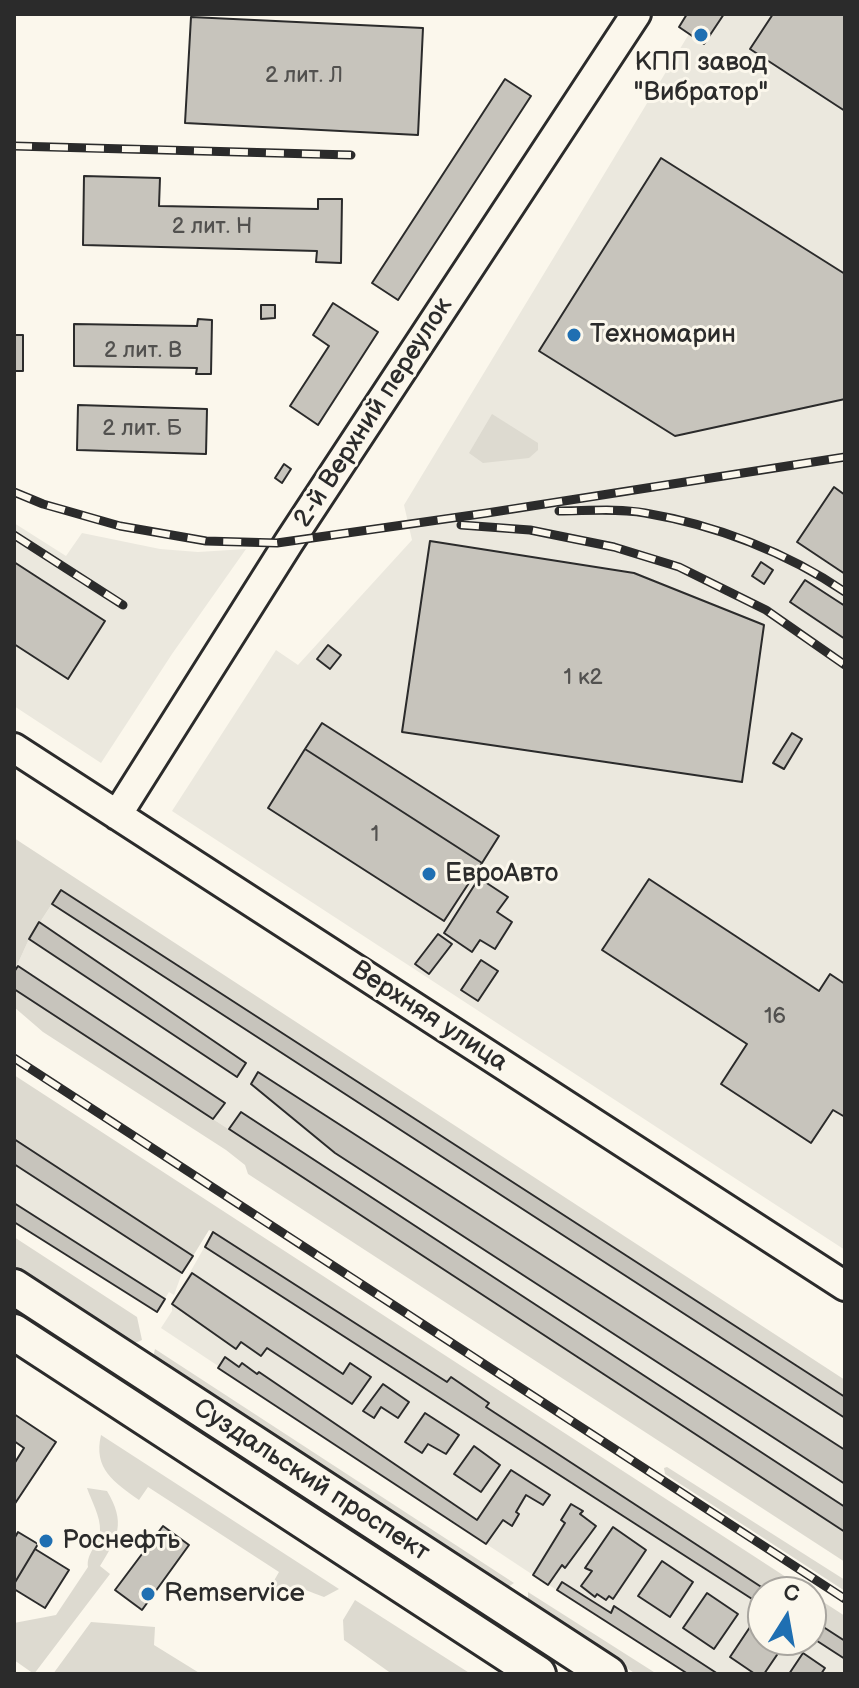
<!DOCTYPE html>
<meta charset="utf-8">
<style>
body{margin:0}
#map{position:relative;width:859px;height:1688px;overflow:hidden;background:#fbf7ec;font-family:"Balsamiq Sans",sans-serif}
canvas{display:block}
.frame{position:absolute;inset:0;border:16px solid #2b2b2b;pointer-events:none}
.north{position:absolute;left:747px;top:1576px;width:80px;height:80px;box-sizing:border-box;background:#fbf7ec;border:2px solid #a8a59f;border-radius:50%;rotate:11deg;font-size:22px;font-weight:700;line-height:32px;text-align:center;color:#2b2b2b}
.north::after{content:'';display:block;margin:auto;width:28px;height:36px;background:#1f6fb2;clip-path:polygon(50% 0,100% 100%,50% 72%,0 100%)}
</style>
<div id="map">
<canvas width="859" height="1688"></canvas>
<div class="frame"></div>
<div class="north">С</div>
</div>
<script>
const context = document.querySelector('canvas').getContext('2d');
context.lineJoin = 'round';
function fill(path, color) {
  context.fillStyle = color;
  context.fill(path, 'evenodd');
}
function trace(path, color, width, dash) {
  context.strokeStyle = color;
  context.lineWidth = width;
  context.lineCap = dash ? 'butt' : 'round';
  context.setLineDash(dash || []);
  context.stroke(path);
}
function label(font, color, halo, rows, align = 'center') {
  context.font = font + ' "Balsamiq Sans",sans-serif';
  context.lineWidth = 6;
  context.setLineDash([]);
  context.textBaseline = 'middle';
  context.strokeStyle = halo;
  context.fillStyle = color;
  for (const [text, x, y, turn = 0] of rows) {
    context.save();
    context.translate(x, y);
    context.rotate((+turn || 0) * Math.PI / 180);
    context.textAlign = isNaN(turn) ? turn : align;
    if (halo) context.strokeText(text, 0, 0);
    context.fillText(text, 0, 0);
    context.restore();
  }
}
fill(new Path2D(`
 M701 14H845V1250L172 811 276 650 298 665 412 540 404 505Z
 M14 523 66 556 82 533 160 549 198 552 246 549 172 654 101 763 14 706Z
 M61 890 845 1397V1532L14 989V972L29 939Z
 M14 1139 193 1256 182 1273 174 1295 169 1292 157 1312 14 1222Z
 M213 1232 451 1378 489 1403 486 1408 769 1592H763V1640H811V1619L845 1641V1674H688L527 1571 161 1328 172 1311V1304Z`), '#ebe8de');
fill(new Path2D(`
 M492 414 538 443V450L529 458 483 463 469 453Z
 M14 838 845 1380V1397L61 890 29 939 14 972Z
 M14 989 845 1532V1562L248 1174 245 1165 226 1150 43 1032 14 1007Z
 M14 1075 809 1592H769L486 1407 489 1402 451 1378 447 1382 209 1230 193 1256 14 1139Z
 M14 1237 137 1317 142 1340 133 1344 127 1343 14 1269Z
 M155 1349 514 1583 508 1587H502L153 1358Z
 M101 1435 339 1589 324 1597C298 1588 292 1580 268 1597L265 1596 279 1572 148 1487 139 1500C114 1482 93 1469 101 1435Z
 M667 1467 845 1580V1591L665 1474 664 1468Z
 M87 1488 107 1491C126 1523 118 1537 100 1566L110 1574 34 1674 14 1660V1623L56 1615 88 1567C86 1553 99 1545 100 1531 101 1517 91 1500 87 1488Z
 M528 1592 657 1674H636L531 1607 528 1602Z
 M811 1594 845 1616V1641L811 1619Z
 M355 1600 471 1674H392L344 1640 343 1620Z
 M91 1622 155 1627 154 1645 201 1674H53Z`), '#dddad0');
const building = new Path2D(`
 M687 14H724L704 44 679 27Z
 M773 14H845V111L750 49Z
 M191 17 423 28 418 135 185 123Z
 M505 79 531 96 398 300 372 283Z
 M661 158 845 274V399L675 436 539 351Z
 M84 176 160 178 159 206 318 209V199H342L341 263 316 262 317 251 83 245Z
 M333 303 378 332 318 425 290 406 329 346 313 335Z
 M261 305H275V318L261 319Z
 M198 319 212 320 211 374H196L197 368 74 366V324L197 326Z
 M14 335H23V371H14Z
 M78 405 207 409 206 454 77 450Z
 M284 464 291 469 282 483 275 478Z
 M834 487 845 495V574L797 542Z
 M430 541 634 573 764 625 742 782 402 732Z
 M14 562 105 621 68 679 14 644Z
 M761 562 773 570 764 584 752 576Z
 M805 580 845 606V639L790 602Z
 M328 645 341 655 330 669 317 659Z
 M322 723 499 836 482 863 305 749Z
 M792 733 802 739 784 769 773 763Z
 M305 749 482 863 444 921 268 808Z
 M479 878 508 897 497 912 512 922 495 949 480 940 472 952 444 933Z
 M649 879 819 991 830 974 845 984V1117L833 1110 811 1143 721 1084 747 1044 602 950Z
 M61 890 845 1397V1418L52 904Z
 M39 922 246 1063 237 1077 29 939Z
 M438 934 452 944 429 974 415 964Z
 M481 960 498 971 478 1001 461 990Z
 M18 966 225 1103 213 1119 14 989V972Z
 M258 1072 845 1450V1484L335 1153 251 1084Z
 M241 1112 845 1507V1532L229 1129Z
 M14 1139 193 1256 182 1273 14 1164Z
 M14 1203 165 1299 157 1312 14 1222Z
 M213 1232 447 1382 451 1377 489 1403 486 1407 769 1592H763V1606L205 1247Z
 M192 1273 343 1374 350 1363 371 1377 352 1404 267 1348 261 1356 241 1342 236 1349 172 1304Z
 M225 1357 239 1367 242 1363 257 1374 259 1372 477 1520 511 1470 550 1495 543 1505 526 1495 516 1512 519 1514 512 1526 503 1520 486 1544 218 1368Z
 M383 1384 409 1402 398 1418 381 1407 374 1418 363 1411Z
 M425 1413 459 1435 446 1454 428 1444 422 1453 405 1442Z
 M14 1414 56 1442 14 1505V1464L24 1448 14 1441Z
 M474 1446 500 1465 481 1492 454 1474Z
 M571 1504 583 1511 580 1514 596 1526 565 1568 562 1565 548 1585 533 1575 565 1523 561 1520Z
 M163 1526 189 1545 142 1610 115 1590Z
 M613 1527 646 1550 613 1599 609 1596 606 1600 597 1594 595 1597 581 1586 592 1571 585 1568Z
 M18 1532 38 1544 14 1584V1539Z
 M35 1549 69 1570 45 1608 14 1589V1584Z
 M662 1561 693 1582 670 1617 638 1596Z
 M562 1582 611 1613 614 1606 718 1674H688L557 1590Z
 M707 1593 738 1614 714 1649 683 1628Z
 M811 1619 845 1641V1659L811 1637Z
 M750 1627 763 1636V1640H780L785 1643 764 1674H755L730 1657Z
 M803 1653 825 1668 821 1674H789Z`);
fill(building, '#c7c4bc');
trace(building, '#2b2b2b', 2);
const minor = new Path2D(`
 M14 748 845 1286
 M117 815 289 542 636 14`);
const major = new Path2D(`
 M14 1287 608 1674
 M14 1332 538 1674`);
trace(minor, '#2b2b2b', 34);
trace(major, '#2b2b2b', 40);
trace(minor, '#fbf7ec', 28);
trace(major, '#fbf7ec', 34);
const rail = new Path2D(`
 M14 146 351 155
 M14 492 43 504 120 526 206 541 277 543 487 513 845 457
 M559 511C586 511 618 508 645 513 716 525 786 552 845 592
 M461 525 530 530 614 547 679 567 766 610 845 665
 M14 535 123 605
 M14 1058 845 1599`);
trace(rail, '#2b2b2b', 9);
trace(rail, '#fbf7ec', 6, [18]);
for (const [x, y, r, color] of [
 [701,35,8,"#1f6fb2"],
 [574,335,8,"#1f6fb2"],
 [429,874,8,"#1f6fb2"],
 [46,1541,8,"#1f6fb2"],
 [148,1594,8,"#1f6fb2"]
]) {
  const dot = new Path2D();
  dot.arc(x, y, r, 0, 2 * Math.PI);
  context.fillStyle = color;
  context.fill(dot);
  trace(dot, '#fbf7ec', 3);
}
label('22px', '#52514f', null, [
 ["2 лит. Л",304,76],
 ["2 лит. Н",212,227],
 ["2 лит. В",143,351],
 ["2 лит. Б",142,429],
 ["1 к2",583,678],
 ["1",375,835],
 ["16",775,1017]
]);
label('26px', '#2b2b2b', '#fbf7ec', [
 ["КПП завод",701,63,"center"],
 ["\"Вибратор\"",701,93,"center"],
 ["Техномарин",590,335],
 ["ЕвроАвто",445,874],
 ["Роснефть",62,1541],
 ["Remservice",164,1594]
], 'left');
label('26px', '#2b2b2b', '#fbf7ec', [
 ["2-й Верхний переулок",374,413,-57],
 ["Верхняя улица",429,1017,33],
 ["Суздальский проспект",311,1481,33]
]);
</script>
